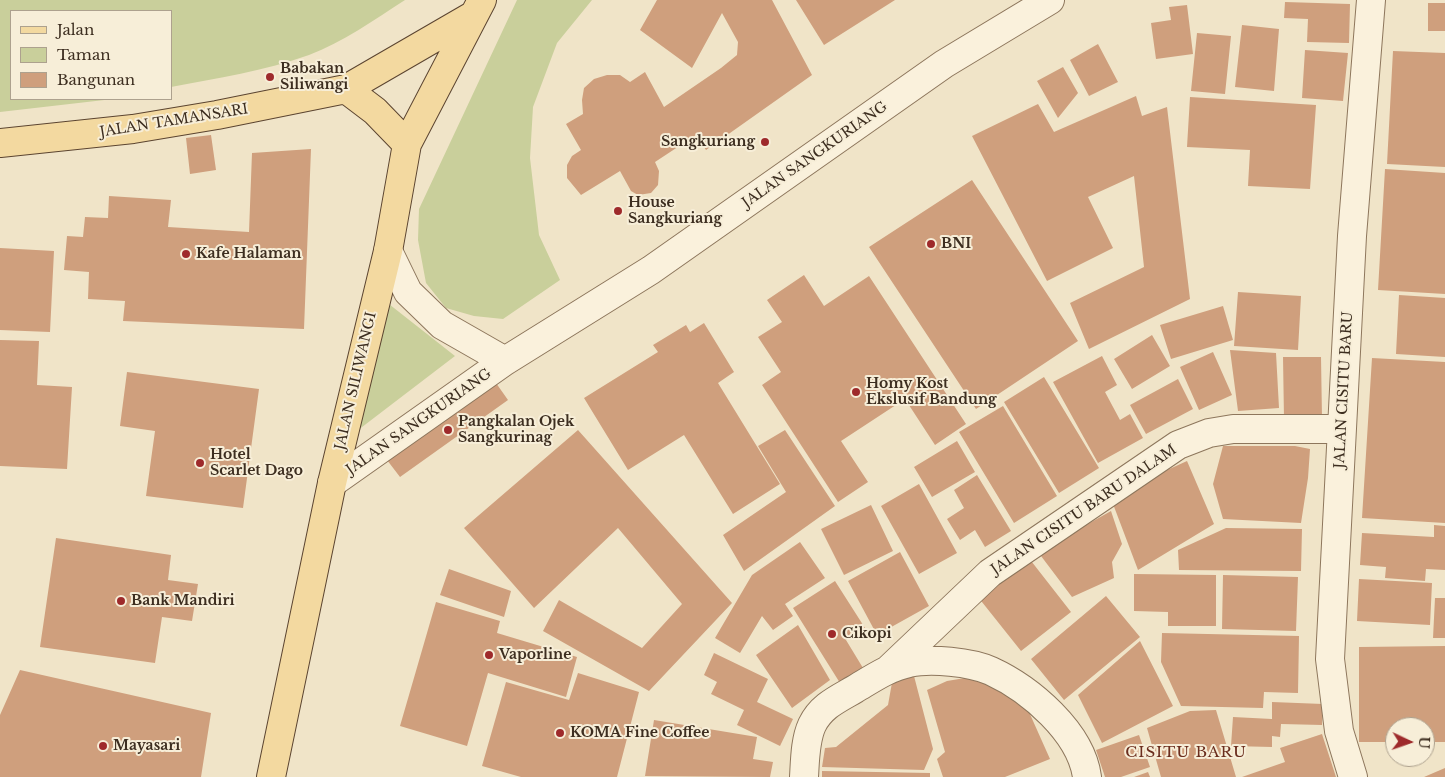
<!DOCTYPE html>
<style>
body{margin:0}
#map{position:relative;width:1445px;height:777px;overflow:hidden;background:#f0e4c8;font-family:"Libre Baskerville",serif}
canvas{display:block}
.legend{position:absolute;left:10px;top:10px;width:162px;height:90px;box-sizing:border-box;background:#f7eed8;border:1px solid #ada18e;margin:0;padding:6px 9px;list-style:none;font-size:15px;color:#3d2e20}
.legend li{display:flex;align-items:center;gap:10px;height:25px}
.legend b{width:25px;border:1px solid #ada18e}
.north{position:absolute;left:1385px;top:717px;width:50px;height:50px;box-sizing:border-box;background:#f7eed8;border:1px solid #ada18e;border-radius:50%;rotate:93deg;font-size:14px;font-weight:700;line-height:20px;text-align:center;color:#3d2e20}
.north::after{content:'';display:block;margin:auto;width:18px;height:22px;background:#9e2a2b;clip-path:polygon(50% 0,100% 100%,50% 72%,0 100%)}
</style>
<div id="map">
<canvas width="1445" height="777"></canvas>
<ul class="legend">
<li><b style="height:6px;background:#f3d9a0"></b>Jalan</li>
<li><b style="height:14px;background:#c9cf9b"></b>Taman</li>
<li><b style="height:14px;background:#cf9f7d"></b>Bangunan</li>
</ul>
<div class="north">U</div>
</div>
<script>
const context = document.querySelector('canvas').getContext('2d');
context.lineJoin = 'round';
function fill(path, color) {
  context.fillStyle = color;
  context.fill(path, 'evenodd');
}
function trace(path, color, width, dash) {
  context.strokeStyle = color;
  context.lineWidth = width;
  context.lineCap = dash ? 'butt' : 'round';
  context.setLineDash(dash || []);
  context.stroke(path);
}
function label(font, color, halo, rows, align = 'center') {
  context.font = font + ' "Libre Baskerville",serif';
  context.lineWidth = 4;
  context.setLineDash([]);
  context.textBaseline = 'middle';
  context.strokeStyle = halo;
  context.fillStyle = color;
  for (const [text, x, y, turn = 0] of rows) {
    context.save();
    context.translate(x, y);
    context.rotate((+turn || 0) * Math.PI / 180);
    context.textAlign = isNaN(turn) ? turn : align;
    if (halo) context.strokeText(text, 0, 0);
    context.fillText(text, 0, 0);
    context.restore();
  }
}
fill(new Path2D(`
 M0 0H405C374 20 343 42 309 55 265 71 217 78 171 87V11H11V99H113L0 112Z
 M517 0H592L557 43 533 107 530 158 539 235 560 280 503 319 474 316 446 308 426 283 418 240 419 209Z
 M380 297 455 356 349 437Z`), '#c9cf9b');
fill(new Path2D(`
 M657 0H772L812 75 706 150 696 135 655 162 659 171 658 185 651 193 638 195 631 191 620 171 581 195 567 178V165L572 156 581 150 566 124 583 114 582 100 584 88 594 79 607 75H620L630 82 645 72 664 107 721 68 737 55 738 42 722 13 692 68 640 30Z
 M796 0H895L824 45Z
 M1285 2 1350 4 1349 43 1307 42 1308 19 1284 18Z
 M1428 3H1445V31H1428Z
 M1187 5 1193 54 1156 59 1151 23 1171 20 1169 7Z
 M1242 25 1279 29 1274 91 1235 87Z
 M1197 33 1231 36 1225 94 1191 91Z
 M1098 44 1118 82 1089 96 1070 60Z
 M1305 50 1348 53 1343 101 1302 98Z
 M1393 51 1445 53V167L1387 164Z
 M1063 67 1078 93 1058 118 1037 81Z
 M1136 96 1142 116 1167 107 1190 299 1089 349 1070 303 1144 267 1134 176 1088 197 1113 248 1047 281 972 136 1038 104 1054 132Z
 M1190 97 1316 105 1310 189 1248 186 1250 150 1187 147Z
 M211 135 216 170 190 174 186 138Z
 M311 149 304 329 123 321 125 301 88 299 89 272 64 270 67 236 83 237 85 217 108 218 109 196 171 200 168 227 249 232 252 153Z
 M1385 169 1445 173V294L1378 290Z
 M972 180 1078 341 976 409 869 247Z
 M0 248 54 251 50 332 0 330Z
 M804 275 824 306 869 276 966 424 935 445 905 399 841 441 868 482 838 502 762 385 781 372 758 337 782 322 767 300Z
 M1238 292 1301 296 1298 350 1234 346Z
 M1399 295 1445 298V357L1396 354Z
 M1223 306 1233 340 1171 359 1160 325Z
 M704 323 734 372 718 383 780 484 733 514 684 435 628 470 584 398 658 352 653 345 686 325 690 332Z
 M1152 335 1170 366 1132 389 1114 359Z
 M0 340 39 341 37 385 72 387 67 469 0 466Z
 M1230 350 1276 353 1279 408 1238 411Z
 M1213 352 1232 395 1199 410 1180 367Z
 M1102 356 1117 385 1105 392 1120 420 1130 414 1143 438 1098 463 1053 382Z
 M1283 357H1321L1322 418 1284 419Z
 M1372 358 1445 362V523L1362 518Z
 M127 372 259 389 243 508 146 496 155 431 120 426Z
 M1044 377 1099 468 1059 493 1004 402Z
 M1178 379 1193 409 1146 434 1130 405Z
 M496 383 508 400 400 477 387 460Z
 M1003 406 1057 496 1014 523 959 432Z
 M578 430 732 603 649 691 543 631 559 600 642 648 682 604 618 528 534 608 464 528Z
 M785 430 835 506 744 571 723 535 786 492 758 446Z
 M957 441 975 472 932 497 914 467Z
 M1223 446H1295L1310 449 1308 478 1301 523 1223 519 1213 484Z
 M1187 461 1214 524 1138 570 1110 496Z
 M977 475 1011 531 985 547 975 530 960 540 947 519 964 508 954 490Z
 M919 484 957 553 919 574 881 506Z
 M871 505 893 551 844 575 821 529Z
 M1111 511 1122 544 1112 562 1114 578 1072 597 1038 552Z
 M1434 525 1445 526V570L1426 569 1425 581 1385 578 1386 567 1360 565 1362 533 1434 537Z
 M1226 528 1302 529 1301 571 1179 570 1178 550Z
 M56 538 171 555 168 580 198 584 192 621 162 617 155 663 40 647Z
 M800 542 825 578 785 604 793 616 773 630 762 616 740 653 715 638 752 575Z
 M900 552 929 606 877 635 848 581Z
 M1028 557 1071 612 1021 651 978 597Z
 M449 569 511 591 504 617 440 595Z
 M1134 574 1216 575V626H1168V612L1134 611Z
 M1223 575 1298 577 1296 631 1222 629Z
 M1359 579 1432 583 1430 625 1357 621Z
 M835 581 865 628 846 640 863 668 840 683 793 608Z
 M1106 596 1140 637 1064 700 1031 659Z
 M1435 598H1445V638H1433Z
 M436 602 500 621 497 633 577 657 566 697 488 673 467 746 400 726Z
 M798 625 830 680 792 708 756 655Z
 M1162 633 1299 636 1298 693 1264 692 1263 708 1181 706 1161 662Z
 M1140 641 1173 706 1102 743 1078 695Z
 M1445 646V742H1425V727H1395V742H1359V647Z
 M714 653 768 679 757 702 793 719 780 746 737 725 744 710 711 694 717 682 704 675Z
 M20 670 211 713 201 777H0V715Z
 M578 673 639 692 617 777H521L482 766 506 682 569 700Z
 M914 676 933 749 924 770 822 767 825 748 836 747 888 705 893 677Z
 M977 676 1025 703 1050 759 1005 777H943L937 759 945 752 927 690 947 681Z
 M1272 702 1323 704 1322 725 1281 724 1280 737 1272 736V747L1231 746 1233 717 1272 719Z
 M1216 710 1236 777H1161L1147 728 1190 711Z
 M654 720 757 737 753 759 773 762 770 777 645 776Z
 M1322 734 1336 777H1242L1285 762 1280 748Z
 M1139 735 1150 767 1121 777H1105L1096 750Z
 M1445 768V777H1424Z
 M822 771 930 773V777H822Z
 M1148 772 1150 777H1134Z`), '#cf9f7d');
const minor = new Path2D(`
 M388 251 408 292 442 325 505 361
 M332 483 505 361 651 270 944 64 1050 0
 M889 669 990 573 1178 445 1209 433 1233 429H1342
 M804 777C805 761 805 740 812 725 821 706 838 699 855 689 872 679 889 667 909 663 930 658 971 662 991 671 1030 689 1081 732 1087 777
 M1353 777 1339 731 1330 659 1352 236 1371 0`);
const major = new Path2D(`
 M346 89 375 111 407 144
 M0 143 133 129 217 115 346 89 472 16
 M271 777 332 483 388 251 407 144 482 0`);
trace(minor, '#8d765c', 30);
trace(major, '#5b4430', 30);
trace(minor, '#faf1dc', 28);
trace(major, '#f3d9a0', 28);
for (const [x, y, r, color] of [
 [270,77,5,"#9e2a2b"],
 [765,142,5,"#9e2a2b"],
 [618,211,5,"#9e2a2b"],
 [931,244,5,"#9e2a2b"],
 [186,254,5,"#9e2a2b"],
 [856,392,5,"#9e2a2b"],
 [448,430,5,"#9e2a2b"],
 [200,463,5,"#9e2a2b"],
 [121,601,5,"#9e2a2b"],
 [832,634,5,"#9e2a2b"],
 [489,655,5,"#9e2a2b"],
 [560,733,5,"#9e2a2b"],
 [103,746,5,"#9e2a2b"]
]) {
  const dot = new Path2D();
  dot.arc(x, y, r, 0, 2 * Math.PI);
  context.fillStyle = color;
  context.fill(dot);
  trace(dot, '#f7eed8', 2);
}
label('bold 14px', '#3d2e20', '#f7eed8', [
 ["Babakan",280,69],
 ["Siliwangi",280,85],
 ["Sangkuriang",755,142,"right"],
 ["House",628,203],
 ["Sangkuriang",628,219],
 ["BNI",941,244],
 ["Kafe Halaman",196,254],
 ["Homy Kost",866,384],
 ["Ekslusif Bandung",866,400],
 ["Pangkalan Ojek",458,422],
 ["Sangkurinag",458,438],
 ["Hotel",210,455],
 ["Scarlet Dago",210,471],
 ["Bank Mandiri",131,601],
 ["Cikopi",842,634],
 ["Vaporline",499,655],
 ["KOMA Fine Coffee",570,733],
 ["Mayasari",113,746]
], 'left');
label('14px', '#3d2e20', '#f7eed8', [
 ["JALAN TAMANSARI",174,121,-9],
 ["JALAN SANGKURIANG",815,155,-35],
 ["JALAN SILIWANGI",356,381,-77],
 ["JALAN CISITU BARU",1344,390,-87],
 ["JALAN SANGKURIANG",419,422,-35],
 ["JALAN CISITU BARU DALAM",1084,510,-34]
]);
context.letterSpacing = '1px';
label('15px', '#6b2e1e', '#f7eed8', [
 ["CISITU BARU",1186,753]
]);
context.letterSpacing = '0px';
</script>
